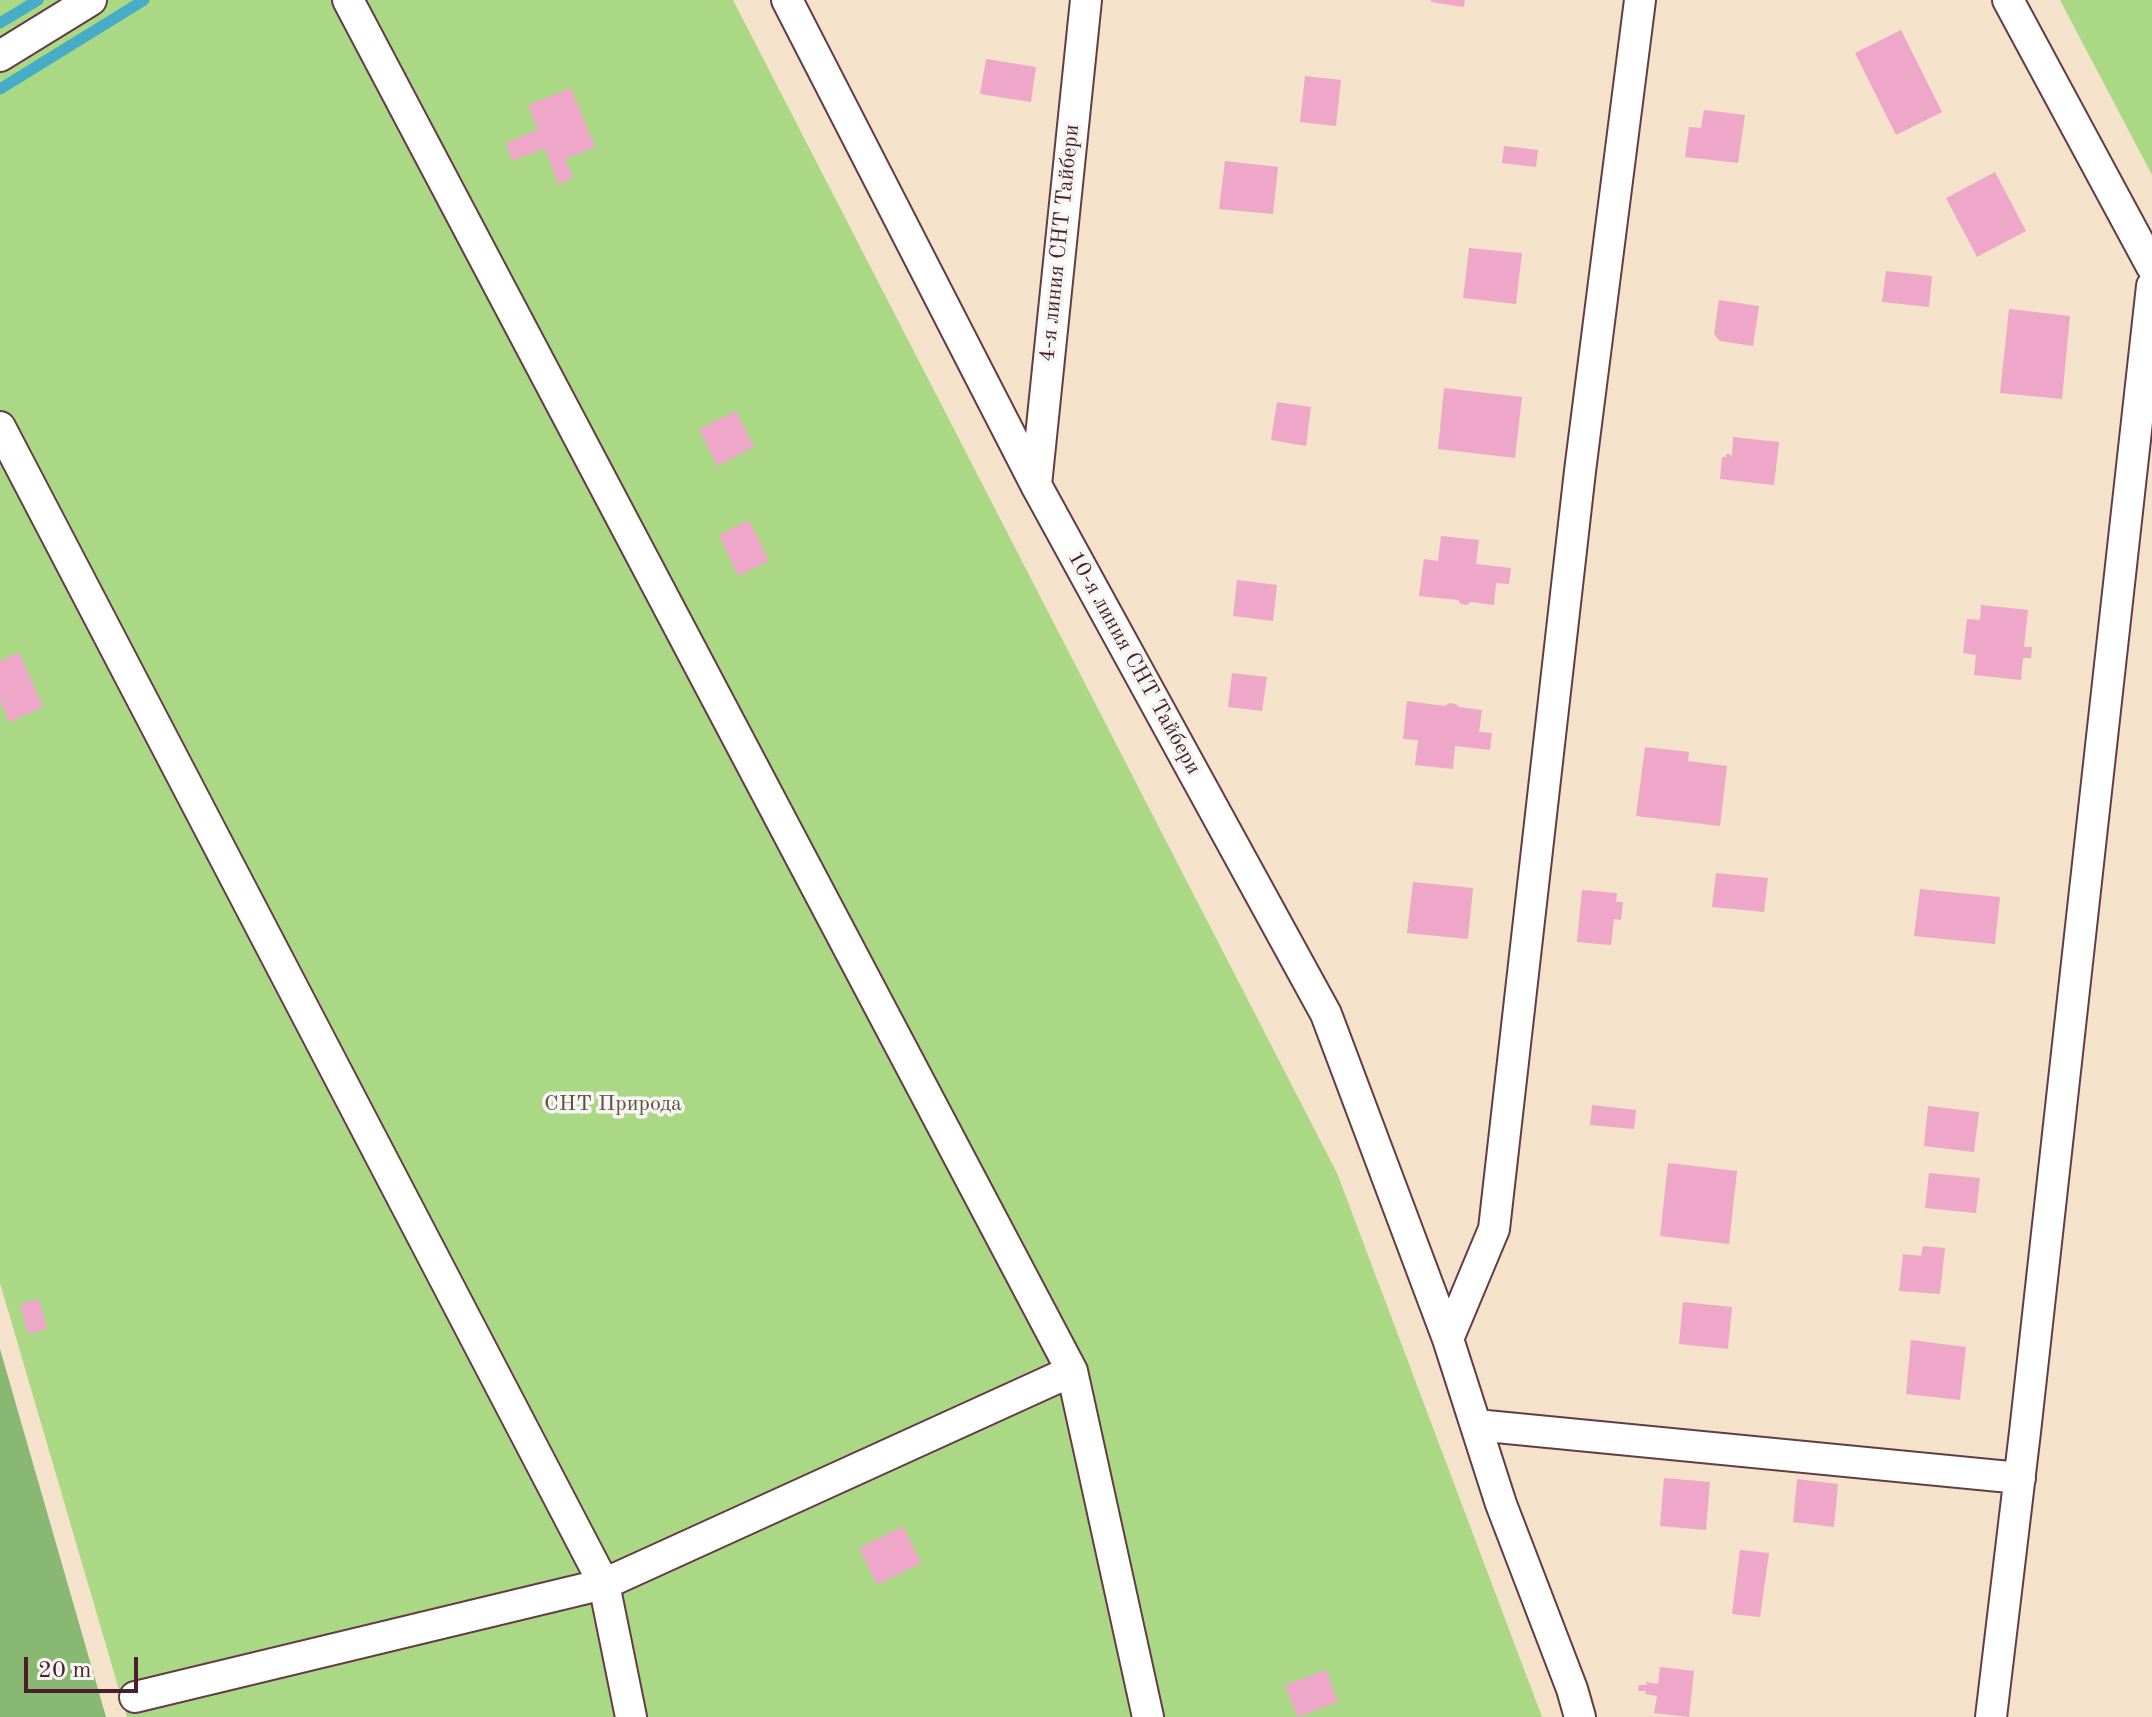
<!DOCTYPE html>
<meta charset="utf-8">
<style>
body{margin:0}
#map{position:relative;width:2152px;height:1717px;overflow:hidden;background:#f4e2ca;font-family:"Old Standard TT",serif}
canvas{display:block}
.scale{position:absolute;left:24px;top:1657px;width:114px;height:36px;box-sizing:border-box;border:4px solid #4a1f2b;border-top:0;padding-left:10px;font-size:24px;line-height:28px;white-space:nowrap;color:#4a1f2b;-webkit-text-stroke:6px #f6f6f2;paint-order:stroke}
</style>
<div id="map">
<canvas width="2152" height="1717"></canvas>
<div class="scale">20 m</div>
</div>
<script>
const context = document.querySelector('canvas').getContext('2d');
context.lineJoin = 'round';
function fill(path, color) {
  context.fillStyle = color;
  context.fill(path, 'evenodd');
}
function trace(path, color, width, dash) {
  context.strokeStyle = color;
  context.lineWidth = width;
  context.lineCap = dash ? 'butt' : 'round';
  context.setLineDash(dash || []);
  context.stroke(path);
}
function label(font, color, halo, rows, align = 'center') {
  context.font = font + ' "Old Standard TT",serif';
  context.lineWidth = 7;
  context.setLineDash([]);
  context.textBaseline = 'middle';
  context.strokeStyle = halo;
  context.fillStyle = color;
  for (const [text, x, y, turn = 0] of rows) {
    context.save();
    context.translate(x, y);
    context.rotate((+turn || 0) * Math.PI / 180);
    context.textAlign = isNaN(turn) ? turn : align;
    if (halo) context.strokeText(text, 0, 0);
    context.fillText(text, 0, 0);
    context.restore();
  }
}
fill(new Path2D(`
 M0 0H733L1337 1173 1542 1717H127L0 1283Z
 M2060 0H2152V175Z`), '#abd885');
fill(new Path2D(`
 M0 1349 106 1717H0Z`), '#88b872');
trace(new Path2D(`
 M0 23 38 0
 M0 89 144 0`), '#47acc6', 11);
fill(new Path2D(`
 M1431 0H1465L1464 7 1431 2Z
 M1901 30 1942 112 1896 135 1855 53Z
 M986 59 1036 67 1031 102 980 94Z
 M1305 76 1341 80 1336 126 1300 122Z
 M571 88 595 147 565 159 573 178 558 184 545 148 512 161 506 143 538 130 528 105Z
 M1704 110 1745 115 1738 163 1685 157 1689 127 1701 128Z
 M1504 146 1538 150 1536 167 1502 163Z
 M1225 161 1278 167 1273 214 1219 209Z
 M1995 172 2026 231 1977 257 1946 198Z
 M1469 248 1522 253 1516 304 1463 298Z
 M1886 271 1932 276 1929 307 1882 302Z
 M1719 300 1759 306 1753 346 1720 341 1714 334Z
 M2009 309 2070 316 2062 399 2000 393Z
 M1444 388 1522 397 1515 458 1438 449Z
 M1277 402 1311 407 1306 446 1271 440Z
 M736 411 754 447 717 466 699 429Z
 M1733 437 1779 442 1774 485 1720 479 1722 457H1726V454H1730L1732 457Z
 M749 520 769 561 738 576 719 535Z
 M1441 536 1479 540 1476 564 1511 568 1509 584 1496 583 1494 605 1471 602 1467 605 1461 604 1458 600 1419 596 1424 559 1438 561Z
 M1237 580 1277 585 1273 621 1233 616Z
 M1981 605 2028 610 2024 647H2032L2031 658H2023L2021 680 1974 675 1976 655 1963 653 1967 619 1980 620Z
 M19 652 43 707 9 722 0 701V661Z
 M1232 673 1267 677 1262 711 1228 707Z
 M1407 701 1445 706 1449 703 1456 704 1459 707 1482 710 1479 732 1492 733 1490 750 1455 746 1453 769 1415 765 1418 740 1403 739Z
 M1645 747 1689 752 1688 761 1727 766 1720 826 1636 816Z
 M1716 873 1768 878 1764 912 1712 907Z
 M1413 882 1473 888 1468 939 1407 933Z
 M1920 889 2000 897 1995 944 1914 936Z
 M1582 890 1617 893 1616 902H1623L1621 920 1614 919 1611 945 1577 942Z
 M1592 1105 1636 1110 1634 1129 1590 1125Z
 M1928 1106 1979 1112 1974 1152 1924 1146Z
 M1668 1163 1737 1171 1729 1244 1660 1236Z
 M1929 1173 1980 1178 1976 1213 1925 1208Z
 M1923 1246 1945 1248 1940 1294 1899 1291 1903 1254 1921 1256Z
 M39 1299 47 1329 28 1334 20 1304Z
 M1683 1302 1732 1307 1728 1349 1679 1344Z
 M1911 1340 1966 1347 1960 1400 1906 1394Z
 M1664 1478 1710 1482 1706 1530 1660 1526Z
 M1797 1479 1838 1484 1834 1527 1793 1522Z
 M903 1526 921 1563 877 1585 859 1548Z
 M1740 1550 1769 1553 1760 1617 1732 1614Z
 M1660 1667 1694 1671 1689 1717 1654 1713 1657 1696 1645 1694 1646 1691H1638L1639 1685H1647L1646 1682 1658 1684Z
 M1326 1670 1338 1702 1297 1717 1285 1685Z`), '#eea7c8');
const street = new Path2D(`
 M348 0 1072 1371 1148 1717
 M787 0 1036 485 1326 1014 1448 1339
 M2008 0 2152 267
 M0 56 91 0
 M0 427 604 1584 631 1717
 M1036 485 1086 0
 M1476 1425 2020 1478
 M135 1697 604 1584 1072 1371
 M1580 1717 1572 1689 1501 1504 1448 1339 1494 1229 1580 471 1640 0
 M1991 1717 2025 1432 2152 286`);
trace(street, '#643c43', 34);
trace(street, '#fff', 30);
label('22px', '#4a1f2b', '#f6f6f2', [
 ["4-я линия СНТ Тайбери",1060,243,-84],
 ["10-я линия СНТ Тайбери",1134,663,61]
]);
label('22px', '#624d42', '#f6f6f2', [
 ["СНТ Природа",613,1104]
]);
</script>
